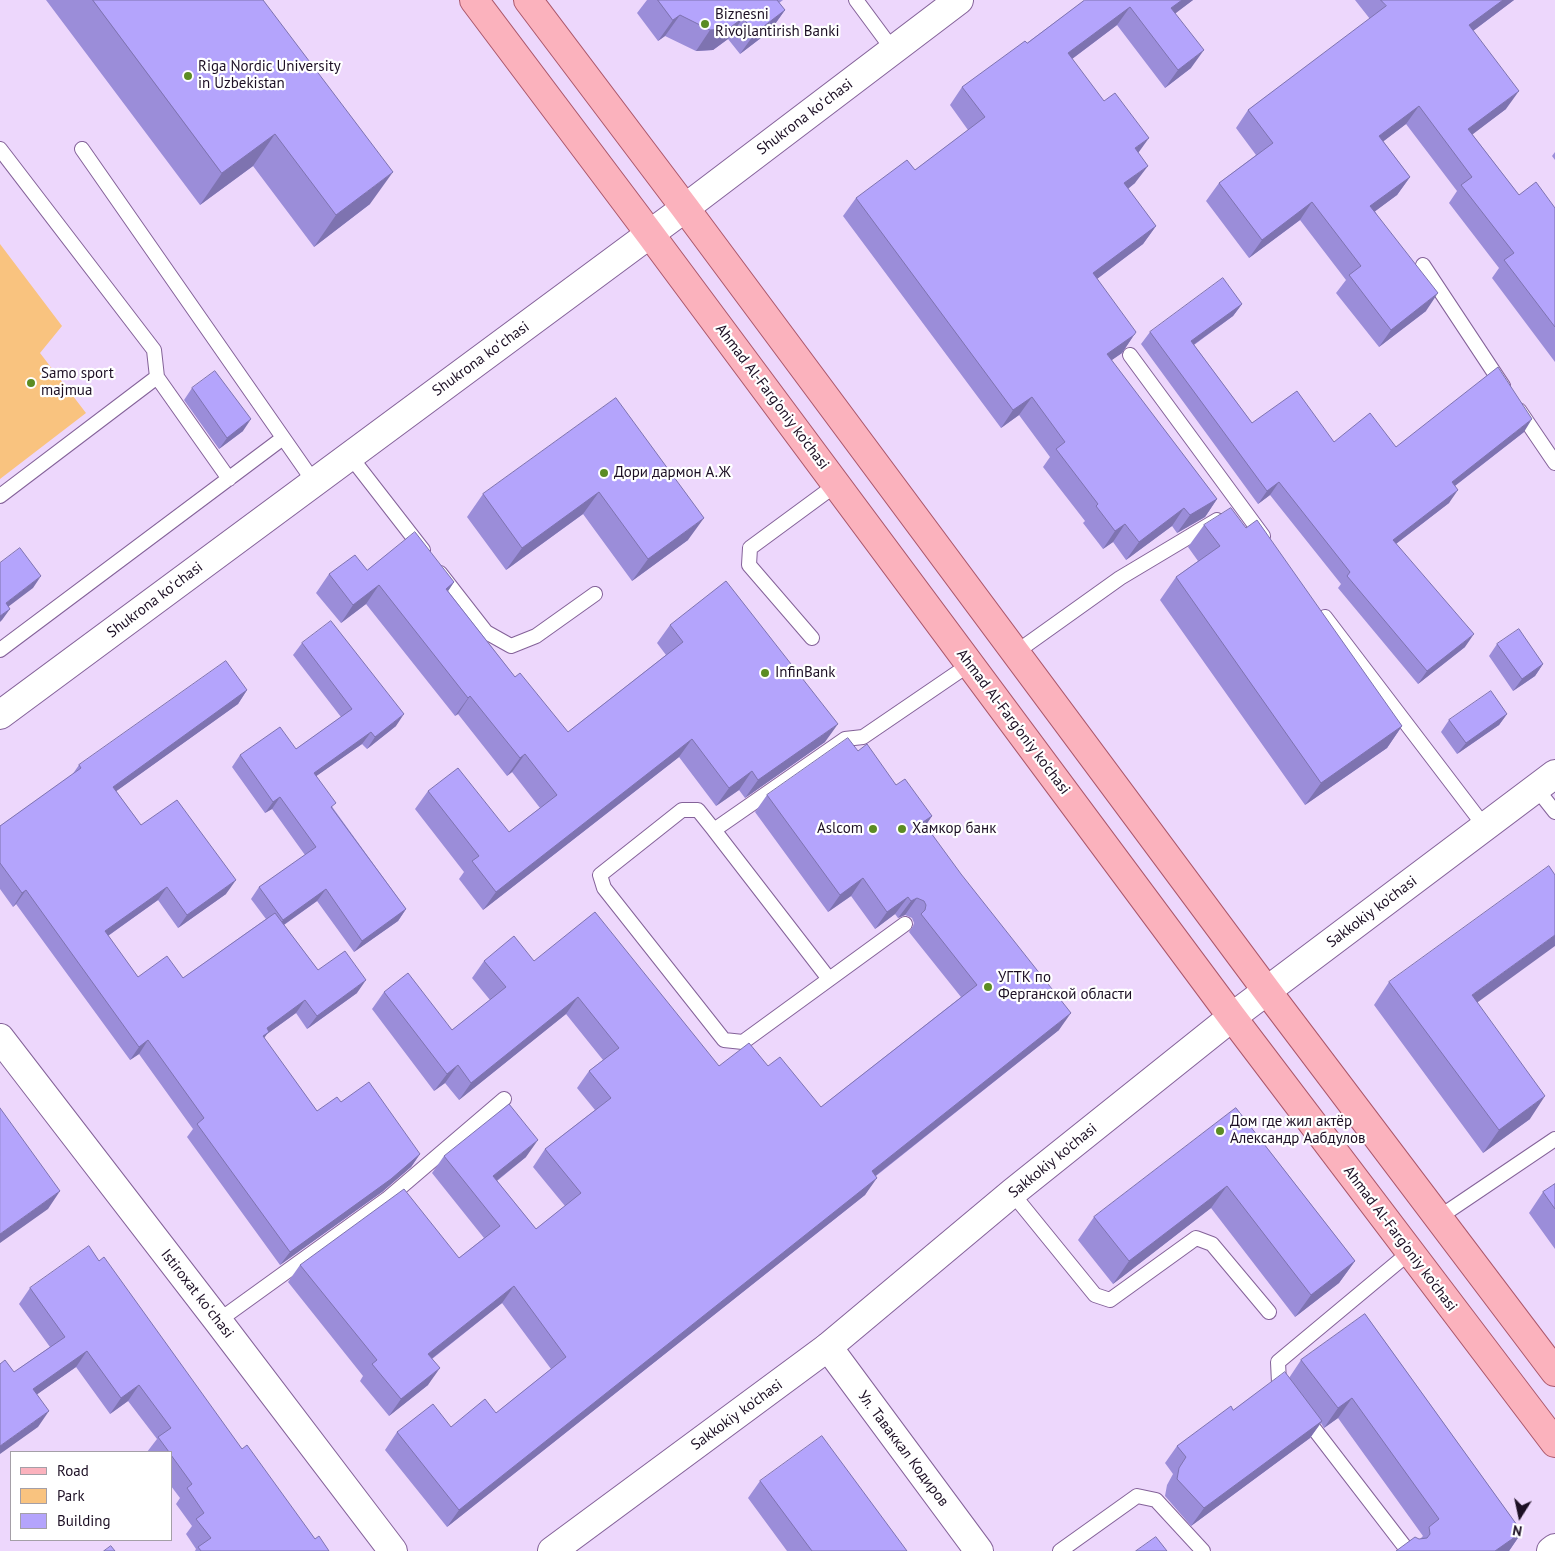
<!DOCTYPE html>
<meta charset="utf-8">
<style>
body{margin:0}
#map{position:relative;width:1555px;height:1551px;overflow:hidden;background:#edd7fc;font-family:"PT Sans",sans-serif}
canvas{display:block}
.legend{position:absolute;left:10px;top:1451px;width:162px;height:90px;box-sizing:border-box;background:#fff;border:1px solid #a49fa7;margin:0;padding:6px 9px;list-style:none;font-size:15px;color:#1c0f24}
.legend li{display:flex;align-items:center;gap:10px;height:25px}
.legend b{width:25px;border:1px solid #a49fa7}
.north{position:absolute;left:1495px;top:1491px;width:50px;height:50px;-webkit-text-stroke:4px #fff;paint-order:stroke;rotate:190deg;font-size:14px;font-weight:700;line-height:20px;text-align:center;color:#1c0f24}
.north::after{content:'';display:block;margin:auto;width:18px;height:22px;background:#1c0f24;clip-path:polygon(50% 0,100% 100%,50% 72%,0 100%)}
</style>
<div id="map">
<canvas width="1555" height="1551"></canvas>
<ul class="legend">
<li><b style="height:6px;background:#fbb2bd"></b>Road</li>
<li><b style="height:14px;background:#f9c37f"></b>Park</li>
<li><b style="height:14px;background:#b4a4fc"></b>Building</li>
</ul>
<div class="north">N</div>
</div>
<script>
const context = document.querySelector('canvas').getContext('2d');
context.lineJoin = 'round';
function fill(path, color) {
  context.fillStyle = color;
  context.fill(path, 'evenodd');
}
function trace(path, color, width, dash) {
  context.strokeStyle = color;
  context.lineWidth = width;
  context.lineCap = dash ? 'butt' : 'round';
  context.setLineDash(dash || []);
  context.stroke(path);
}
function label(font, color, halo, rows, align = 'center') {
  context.font = font + ' "PT Sans",sans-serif';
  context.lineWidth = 4.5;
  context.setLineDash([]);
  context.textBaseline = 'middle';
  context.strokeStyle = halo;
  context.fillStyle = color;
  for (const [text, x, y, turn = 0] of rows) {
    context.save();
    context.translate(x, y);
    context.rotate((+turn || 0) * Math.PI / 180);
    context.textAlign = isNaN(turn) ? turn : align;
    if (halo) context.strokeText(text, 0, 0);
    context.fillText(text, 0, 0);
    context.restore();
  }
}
fill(new Path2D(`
 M0 244 62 326 40 353 86 413 0 479Z`), '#f9c37f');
const service = new Path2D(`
 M856 0 893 50
 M0 149 154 350 157 377 229 479
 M82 149 314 482
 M1423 265 1503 386
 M1130 355 1263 536
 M1519 410 1555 463
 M350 456 423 550
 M0 496 157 377
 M440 573 486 632 511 646 536 636 595 594
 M1325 617 1485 827
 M812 638 749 565 750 548 837 484
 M0 650 283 438
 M1015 653 1120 578 1217 520
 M1536 788 1555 812
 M714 830 829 979
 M905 924 743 1042 724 1040 604 888 600 875 682 810H698L714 830 845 739 863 737 970 664
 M1012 1193 1095 1295 1110 1300 1196 1238 1212 1244 1269 1312
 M1438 1218 1555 1139
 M218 1321 387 1199 504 1099
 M1286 1392 1279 1383 1278 1362 1410 1252
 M1305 1417 1408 1551
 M1060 1551 1137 1496 1156 1500 1203 1551`);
const minor = new Path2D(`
 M0 715 685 208 959 0
 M0 1038 218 1321 393 1551
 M828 1347 979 1551
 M1551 1551 1555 1548`);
const tertiary = new Path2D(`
 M552 1551 828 1347 1012 1193 1232 1017 1555 774`);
const primary = new Path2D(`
 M474 0 650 234 1232 1017 1555 1443
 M528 0 685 208 1267 991 1555 1372`);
trace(service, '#846299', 16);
trace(minor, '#846299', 30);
trace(tertiary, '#846299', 30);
trace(primary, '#ab576b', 30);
trace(service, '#fff', 14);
trace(minor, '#fff', 28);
trace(tertiary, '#fff', 28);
trace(primary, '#fbb2bd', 28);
fill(new Path2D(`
 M46 0H263L370 204 314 247 253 166 200 205Z
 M647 0H783L779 3 785 10 770 31 740 54 728 39 713 50 696 51 665 36 658 41 637 13Z
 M1085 0H1193L1175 13 1191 68 1165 88 1117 25 1072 59 1138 153 1135 183 1128 189 1156 226 1143 244 1097 279 1134 335 1122 353 1111 360 1217 499 1205 517 1177 533 1172 526 1126 560 1113 542 1103 549 1083 523 1085 521 1043 467 1050 457 1019 415 1001 428 843 216 856 198 915 170 968 130 950 105 962 87 1027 43Z
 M1355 0H1514L1473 31 1506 109 1472 134 1519 195 1555 208V362L1492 278 1499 268 1449 203 1457 191 1406 124 1383 141 1410 177 1397 195 1375 211 1426 311 1379 347 1336 293 1346 280 1300 220 1249 258 1206 201 1219 183 1256 155 1236 128 1248 110 1370 19Z
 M1555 152V160L1552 156Z
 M1242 304 1233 316 1194 345 1252 423 1334 442 1396 447 1524 432 1455 486 1449 503 1396 544 1465 647 1418 684 1338 588 1341 584 1270 495 1258 504 1141 344 1150 332Z
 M192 388 243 431 219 449 184 400Z
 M616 398 688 540 632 581 583 514 506 570 467 517 483 494Z
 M1204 525 1246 528 1402 726 1387 748 1305 805 1160 600 1176 577 1198 561 1188 547Z
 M367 570 454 582 448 591 515 677 568 732 666 655 657 643 670 625 825 742 745 798 739 790 716 806 679 757 483 910 459 879 464 872 415 809 428 791 509 832 540 808 512 772 507 776 458 714 455 716 366 604 341 623 316 593 329 574Z
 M302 643 396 726 367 749 362 744 316 776 333 808 406 909 398 921 354 952 317 901 284 925 318 970 357 993 307 1029 296 1013 267 1034 264 1038 317 1111 341 1102 420 1154 411 1167 382 1192 280 1265 187 1137 193 1129 139 1054 130 1060 16 904 13 907 0 889V826L72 775 79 765 247 690 238 704 116 791 141 825 226 894 178 928 158 900 108 936 138 977 183 978 266 919 251 899 259 887 305 855 272 809 265 813 232 767 240 755 296 749 341 717 293 655Z
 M1497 644 1543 664 1535 676 1513 691 1489 656Z
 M1507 714 1499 725 1457 754 1441 732 1449 720Z
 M858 751 932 816 926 825 1059 1030 876 1176 865 1195 447 1527 385 1450 397 1432 451 1427 496 1413 551 1369 502 1303 432 1359 428 1385 389 1416 360 1381 363 1376 288 1282 300 1265 459 1258 484 1238 432 1173 444 1156 526 1157 497 1181 536 1229 565 1206 533 1167 545 1149 595 1110 577 1088 589 1071 603 1060 566 1014 459 1100 445 1083 434 1091 372 1009 384 992 452 1030 490 1000 472 978 484 961H534L719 1066H768L821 1107 961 997 909 932 913 926 914 923 912 918 905 915 898 918 895 914 875 929 851 896 828 912 755 812 767 795Z
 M1389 982 1477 1003 1530 1119 1483 1153 1374 1005Z
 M1236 1108 1355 1261 1339 1283 1295 1317 1211 1208 1113 1284 1078 1240 1094 1217Z
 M1555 1184V1249L1529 1213 1543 1192Z
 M99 1261 242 1449 315 1539 329 1551H195L196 1549 186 1534 192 1526 176 1504 180 1498 171 1486V1452H147L157 1439 128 1401 110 1414 76 1367 37 1394 38 1427 14 1372 50 1347 19 1304 30 1288Z
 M1365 1314 1522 1532 1509 1551H1396L1420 1539 1423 1536 1338 1418 1324 1428 1321 1423 1310 1438 1191 1526 1165 1496 1167 1485 1173 1474 1165 1463 1177 1446 1233 1410 1289 1378 1301 1360Z
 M760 1481 907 1551H787L748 1498Z`), '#9b8dd9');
fill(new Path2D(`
 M1182 0H1193L1159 26 1171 8Z
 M1503 0H1514L1457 43 1469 25Z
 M1130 7 1117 25 1056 71 1068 53Z
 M785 10 770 31 740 54 755 33Z
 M680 15 665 36 658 41 673 20Z
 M743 18 728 39 713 50 696 51 710 30Z
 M1204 50 1191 68 1165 88 1178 70Z
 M1519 91 1506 109 1456 147 1468 129Z
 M1419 106 1406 124 1367 154 1379 136Z
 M275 134 253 166 200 205 222 173Z
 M1149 138 1136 156 1135 148Z
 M1148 166 1135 183 1112 201 1124 183Z
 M393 172 370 204 314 247 336 215Z
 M1410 177 1397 195 1358 224 1370 206Z
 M1312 202 1300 220 1249 258 1262 240Z
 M1156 226 1143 244 1081 291 1093 273Z
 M1438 293 1426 311 1379 347 1391 330Z
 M1242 304 1233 316 1182 353 1191 341Z
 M1134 335 1122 353 1095 372 1107 354Z
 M1032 397 1019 415 1001 428 1013 410Z
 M251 419 243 431 219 449 227 438Z
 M1532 419 1524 432 1443 495 1452 482Z
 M1279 482 1270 495 1258 504 1267 491Z
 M1458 490 1449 503 1384 553 1393 540Z
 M599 492 583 514 506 570 522 548Z
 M1217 499 1205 517 1177 533 1190 515Z
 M1184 508 1172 526 1126 560 1139 542Z
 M704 518 688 540 632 581 648 559Z
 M1125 524 1113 542 1103 549 1115 531Z
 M41 576 33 588 0 613 6 603Z
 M454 582 442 600 446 589Z
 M379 585 366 604 341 623 353 605Z
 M10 609 2 620 0 622V616Z
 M1474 634 1465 647 1418 684 1427 671Z
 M1543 664 1535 676 1513 691 1522 679Z
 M247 690 238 704 104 800 113 787Z
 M470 696 458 714 455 716 468 698Z
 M404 714 396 726 367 749 375 737Z
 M1507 714 1499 725 1457 754 1466 743Z
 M838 724 825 742 745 798 758 780Z
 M1402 726 1387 748 1305 805 1321 783Z
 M371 732 362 744 305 784 314 773Z
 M692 739 679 757 483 910 496 892Z
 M525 754 512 772 507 776 520 758Z
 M752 771 739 790 716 806 729 788Z
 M280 797 272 809 265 813 273 802Z
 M932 816 920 833 923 822Z
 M863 878 851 896 828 912 840 895Z
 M236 880 226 894 178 928 187 915Z
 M167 887 158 900 95 945 105 931Z
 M326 889 317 901 275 931 283 920Z
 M26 890 16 904 13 907 22 893Z
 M908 897 895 914 875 929 887 912Z
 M917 898 905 915 898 918 911 901Z
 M406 909 398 921 354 952 362 941Z
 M1555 935V946L1456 1018 1472 995Z
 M366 980 357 993 307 1029 317 1016Z
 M578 997 566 1014 459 1100 471 1083Z
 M305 1000 296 1013 267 1034 259 1045 267 1028Z
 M1071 1013 1059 1030 860 1188 872 1171Z
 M148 1040 139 1054 130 1060 139 1047Z
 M458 1065 445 1083 434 1091 447 1074Z
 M1545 1096 1530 1119 1483 1153 1499 1130Z
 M538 1140 526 1157 481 1193 493 1176Z
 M420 1154 411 1167 382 1192 280 1265 290 1252Z
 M877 1178 865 1195 447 1527 459 1510Z
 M1227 1186 1211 1208 1113 1284 1129 1261Z
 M60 1191 48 1209 0 1243V1234Z
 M1355 1261 1339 1283 1295 1317 1311 1295Z
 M514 1286 502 1303 416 1371 428 1354Z
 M87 1351 76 1367 22 1405 33 1389Z
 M440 1368 428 1385 389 1416 401 1399Z
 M139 1385 128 1401 110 1414 121 1398Z
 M1352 1398 1338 1418 1324 1428 1338 1408Z
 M49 1411 38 1427 0 1454V1446Z
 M1322 1421 1310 1438 1191 1526 1204 1508Z
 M1522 1532 1509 1551H1495Z`), '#7e73b0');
const building = new Path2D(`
 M93 0H263L393 172 336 215 275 134 222 173Z
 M658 0H777L785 10 755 33 743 18 728 29 710 30 680 15 673 20Z
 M1085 0H1182L1171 8 1204 50 1178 70 1130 7 1068 53 1104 101 1115 93 1149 138 1135 148 1148 166 1124 183 1156 226 1093 273 1136 332 1134 335 1107 354 1217 499 1190 515 1184 508 1139 542 1125 524 1115 531 1096 506 1098 504 1056 449 1065 442 1032 397 1013 410 856 198 907 160 915 170 985 117 962 87 1025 41 1027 43Z
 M1381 0H1503L1469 25 1519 91 1468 129 1519 195 1536 182 1555 208V327L1504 260 1514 253 1461 185 1472 177 1419 106 1379 136 1410 177 1370 206 1438 293 1391 330 1349 275 1361 266 1312 202 1262 240 1219 183 1273 143 1248 110 1386 6Z
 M1223 278 1242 304 1191 341 1252 423 1297 391 1334 442 1370 413 1396 447 1498 367 1532 419 1452 482 1458 490 1393 540 1474 634 1427 671 1347 576 1350 572 1279 482 1267 491 1150 332Z
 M215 371 251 419 227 438 192 388Z
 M616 398 704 518 648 559 599 492 522 548 483 494Z
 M1231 508 1246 528 1257 520 1402 726 1321 783 1176 577 1220 546 1204 525Z
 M415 532 454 582 446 589 515 677 520 673 568 732 683 642 670 625 726 581 838 724 758 780 752 771 729 788 692 739 496 892 472 861 479 856 428 791 458 768 509 832 557 795 525 754 520 758 470 696 468 698 379 585 353 605 329 574 355 555 367 570Z
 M20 548 41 576 6 603 10 609 0 616V563Z
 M331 621 404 714 375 737 371 732 314 773 336 803 331 807 406 909 362 941 326 889 283 920 259 887 316 847 280 797 273 802 240 755 280 727 296 749 352 709 302 643Z
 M1519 629 1543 664 1522 679 1497 644Z
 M226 661 247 690 113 787 141 825 177 800 236 880 187 915 167 887 105 931 138 977 167 956 183 978 275 913 318 970 345 951 366 980 317 1016 305 1000 267 1028 269 1032 263 1036 317 1111 337 1097 341 1102 369 1082 420 1154 391 1179 290 1252 197 1124 204 1118 148 1040 139 1047 26 890 22 893 0 863V826L81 768 79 765Z
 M1491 691 1507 714 1466 743 1449 720Z
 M848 738 858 751 867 744 896 785 905 779 932 816 923 822 961 874 1071 1013 872 1171 877 1178 459 1510 397 1432 433 1404 451 1427 485 1399 496 1413 566 1357 514 1286 428 1354 440 1368 401 1399 372 1364 377 1360 300 1265 404 1189 459 1258 500 1226 444 1156 509 1104 538 1140 493 1176 536 1229 581 1193 545 1149 611 1098 589 1071 619 1048 578 997 471 1083 458 1065 447 1074 384 992 408 973 452 1030 506 987 484 961 514 936 534 961 595 912 719 1066 749 1043 768 1066 780 1057 821 1107 977 985 921 914 925 910 926 905 924 901 917 898 911 901 908 897 887 912 863 878 840 895 767 795Z
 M1549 866 1555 875V935L1472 995 1545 1096 1499 1130 1389 982Z
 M0 1108 60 1191 0 1234Z
 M1236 1108 1355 1261 1311 1295 1227 1186 1129 1261 1094 1217Z
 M1555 1184V1209L1543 1192Z
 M89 1246 99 1261 104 1257 242 1449 247 1445 315 1539 319 1536 329 1551H201L198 1547 211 1538 196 1519 204 1513 187 1488 192 1484 171 1455V1452H169L158 1437 171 1428 139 1385 121 1398 87 1351 33 1389 49 1411 0 1446V1364L5 1360 14 1372 65 1337 30 1288Z
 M1365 1314 1522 1532 1495 1551H1396L1415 1537 1419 1539 1427 1538 1430 1534 1429 1527 1439 1519 1352 1398 1338 1408 1301 1360Z
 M1285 1372 1322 1421 1204 1508 1177 1479 1179 1468 1186 1457 1177 1446 1231 1406 1233 1410Z
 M822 1436 907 1551H812L760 1481Z
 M1156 1537 1167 1551H1136Z
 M111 1546 115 1551H104Z`);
fill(building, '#b4a4fc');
trace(building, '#7e73b0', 1);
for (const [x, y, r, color] of [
 [705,24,5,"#5b8c23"],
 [188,76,5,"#5b8c23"],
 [31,383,5,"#5b8c23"],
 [604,473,5,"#5b8c23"],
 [765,673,5,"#5b8c23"],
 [873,829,5,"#5b8c23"],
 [902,829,5,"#5b8c23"],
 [988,987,5,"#5b8c23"],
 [1220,1131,5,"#5b8c23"]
]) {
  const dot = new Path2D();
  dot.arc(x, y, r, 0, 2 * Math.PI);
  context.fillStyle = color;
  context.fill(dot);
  trace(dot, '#fff', 2);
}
label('15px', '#1c0f24', '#fff', [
 ["Biznesni",715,15],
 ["Rivojlantirish Banki",715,32],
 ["Riga Nordic University",198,67],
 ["in Uzbekistan",198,84],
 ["Samo sport",41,374],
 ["majmua",41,391],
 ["Дори дармон А.Ж",614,473],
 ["InfinBank",775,673],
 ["Aslcom",863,829,"right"],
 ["Хамкор банк",912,829],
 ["УГТК по",998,978],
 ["Ферганской области",998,995],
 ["Дом где жил актёр",1230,1122],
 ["Александр Аабдулов",1230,1139]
], 'left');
label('15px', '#1c0f24', '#fff', [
 ["Shukrona koʻchasi",805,117,-37],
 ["Shukrona koʻchasi",481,359,-36],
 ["Ahmad Al-Farg'oniy ko'chasi",772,397,53],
 ["Shukrona koʻchasi",155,600,-37],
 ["Ahmad Al-Farg'oniy ko'chasi",1013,722,53],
 ["Sakkokiy ko'chasi",1372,912,-37],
 ["Sakkokiy ko'chasi",1053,1161,-39],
 ["Ahmad Al-Farg'oniy ko'chasi",1400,1239,53],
 ["Istiroxat koʻchasi",197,1294,52],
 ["Sakkokiy ko'chasi",737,1415,-36],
 ["Ул. Таваккал Кодиров",903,1449,53]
]);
</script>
